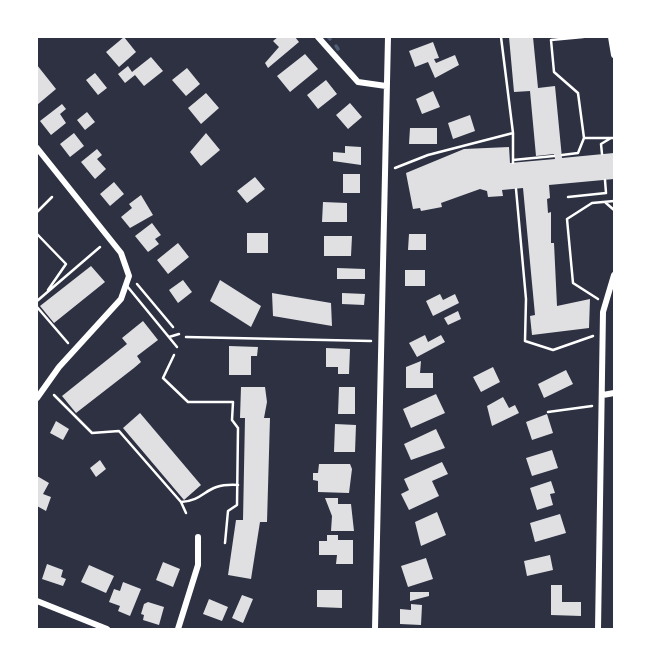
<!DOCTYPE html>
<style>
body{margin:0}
#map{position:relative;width:651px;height:666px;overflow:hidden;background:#2d3142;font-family:"Golos Text",sans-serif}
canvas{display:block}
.frame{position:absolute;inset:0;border:38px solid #fff;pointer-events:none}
</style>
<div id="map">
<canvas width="651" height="666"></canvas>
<div class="frame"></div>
</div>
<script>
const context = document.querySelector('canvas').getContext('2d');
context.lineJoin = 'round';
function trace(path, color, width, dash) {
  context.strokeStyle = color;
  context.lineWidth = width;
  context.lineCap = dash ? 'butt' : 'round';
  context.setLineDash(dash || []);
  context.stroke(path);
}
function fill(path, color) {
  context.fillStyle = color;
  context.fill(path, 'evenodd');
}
trace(new Path2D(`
 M328 37 330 39
 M336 46 338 49`), '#4f5d75', 3.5);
fill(new Path2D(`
 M124 37 136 52 119 67 106 52Z
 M278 37H295L299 42 268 68 265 63 279 47 273 41Z
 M509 37H533L538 88 555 86 562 158 614 153V179L549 185 550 198 547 199 548 213 551 212V243H554L557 306 590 299 589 328 532 335 530 316 535 315 523 188 502 190 503 196 488 197 487 191 480 189 441 203 442 207 421 211 420 208 413 209 406 173 464 149 509 147 510 163 555 159 554 154 536 156 530 91 514 92Z
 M433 42 439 58 434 59 436 63 455 55 459 65 435 78 428 62 415 67 409 51Z
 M305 54 318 69 290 92 277 76Z
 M151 57 163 71 144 86 135 75 125 83 118 74 128 66 132 72Z
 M37 65 56 89 37 105Z
 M187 68 200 84 186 96 172 80Z
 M95 73 107 88 98 95 86 80Z
 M326 80 337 94 318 109 307 95Z
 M433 91 440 107 422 114 416 99Z
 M206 93 219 108 201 124 188 108Z
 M350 103 362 117 348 129 336 115Z
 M62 104 66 109 60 114 66 123 51 135 40 121Z
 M87 112 95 122 85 130 77 120Z
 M470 115 475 131 453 139 448 123Z
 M410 128H437V144H409Z
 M74 133 84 146 70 157 60 144Z
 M206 133 220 150 201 166 190 152Z
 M345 146 361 147V165L333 161V152L345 153Z
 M97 149 102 155 97 159 106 169 95 179 81 162Z
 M343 174H360V193H343Z
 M255 177 265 189 247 203 237 191Z
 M114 182 124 194 110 206 100 194Z
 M141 195 153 215 130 228 121 217 132 208 129 204Z
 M323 202 347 203V222H322Z
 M152 223 161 235 155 239 159 244 148 252 135 236Z
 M247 233H268V253H247Z
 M409 234H426V250H408Z
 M324 236H352L351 256H324Z
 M178 243 189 257 168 274 157 260Z
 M91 266 105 282 54 323 40 306Z
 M337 268 365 269V279H337Z
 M405 270H425V286H405Z
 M183 280 192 292 178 303 169 290Z
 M220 280 261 306 251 327 210 301Z
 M272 293 331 303 332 326 273 316Z
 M342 293 365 294 364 305 342 304Z
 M440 294 443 300 455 294 459 303 433 316 426 301Z
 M458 311 461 319 448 325 444 318Z
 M143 321 158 340 137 356 141 362 134 368 76 413 62 396 127 344 122 338Z
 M425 335 428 342 441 335 445 342 417 357 409 343Z
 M229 346 258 347 257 356H251V375H229Z
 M326 348 350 349 349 374H338V367H326Z
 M421 361 420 373H433V388H406V367Z
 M493 367 500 382 481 392 473 377Z
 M566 370 573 384 544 398 538 384Z
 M241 387H265L267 402 264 418H270L267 522H260L251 579 228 575 236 520H243L245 418H240Z
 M339 387H355V414H338Z
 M436 394 445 413 411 428 403 409Z
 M503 397 509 408 515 405 519 413 492 426 487 406Z
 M140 413 201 485 184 500 123 428Z
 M547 414 553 433 532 440 526 422Z
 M56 421 69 429 63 440 50 433Z
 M335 424 356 425 355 452H334Z
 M436 429 445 448 411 460 404 444Z
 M552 450 558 468 532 476 526 458Z
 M100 460 106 469 96 477 90 468Z
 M442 462 448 474 432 481 439 496 409 510 401 494 409 490 404 479Z
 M319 464H350L352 469 349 493 318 492V481L313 480V473H318Z
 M37 476 49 483 43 494 51 497 46 511 37 506Z
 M551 481 555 493 550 494 553 505 537 510 530 488Z
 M325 498H338V504H351L354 531H331L332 516Z
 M437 512 446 535 421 546 415 522Z
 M560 514 566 533 535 542 530 523Z
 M327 535H338V540H353V564H336L337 555H319V541H327Z
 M550 555 553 570 527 576 524 561Z
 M426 558 433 579 408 587 401 566Z
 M163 562 180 569 173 587 156 580Z
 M47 564 63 570 61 577 66 579 63 586 42 579Z
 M89 565 114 576 106 593 81 582Z
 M123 582 141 589 130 616 118 611 120 606 109 602 114 589 120 591Z
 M551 585H562V602H581V616L551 615Z
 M317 590H342V608L317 607Z
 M410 592H429V596L410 601Z
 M242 595 253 599 243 623 232 618Z
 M209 599 228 607 222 621 203 614Z
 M148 602 164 607 159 625 143 620 144 615 141 614 144 604Z
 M411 604 422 605 421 625 400 624V609L411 610Z`), '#e0e0e3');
trace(new Path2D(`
 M501 37 513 133V163
 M583 37 551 40 554 72 578 93 584 138
 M602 154 601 144 611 138
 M562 155 578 153 584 138H614
 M513 160 554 156
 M395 168 428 155 513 133
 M516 189 526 299 525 341 553 350 593 336
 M568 197 606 193 605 180
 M606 203 614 210
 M37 212 52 197
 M37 234 66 264 48 290
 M137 284 173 327
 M598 299 573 283 567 219 592 203 614 201
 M37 301 100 247
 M37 307 68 343
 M186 337 371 341
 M174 355 163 378 188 402H233L232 420 238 428 237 505 228 511 225 543
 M54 395 92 433 119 431 181 502 186 513
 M548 412 592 406
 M181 502C208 500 203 483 238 485`), '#fff', 2.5);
trace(new Path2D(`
 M127 286 177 347
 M169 337 179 334`), '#fff', 2.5);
trace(new Path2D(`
 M318 37 358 82 386 86
 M611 37 614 55
 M37 148 121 253 129 276 121 299 59 367 37 398
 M603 395 614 393
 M37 601 107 629
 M178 629 198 565V537
 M375 629 388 37
 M598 629 603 312 614 275`), '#fff', 6);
</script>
